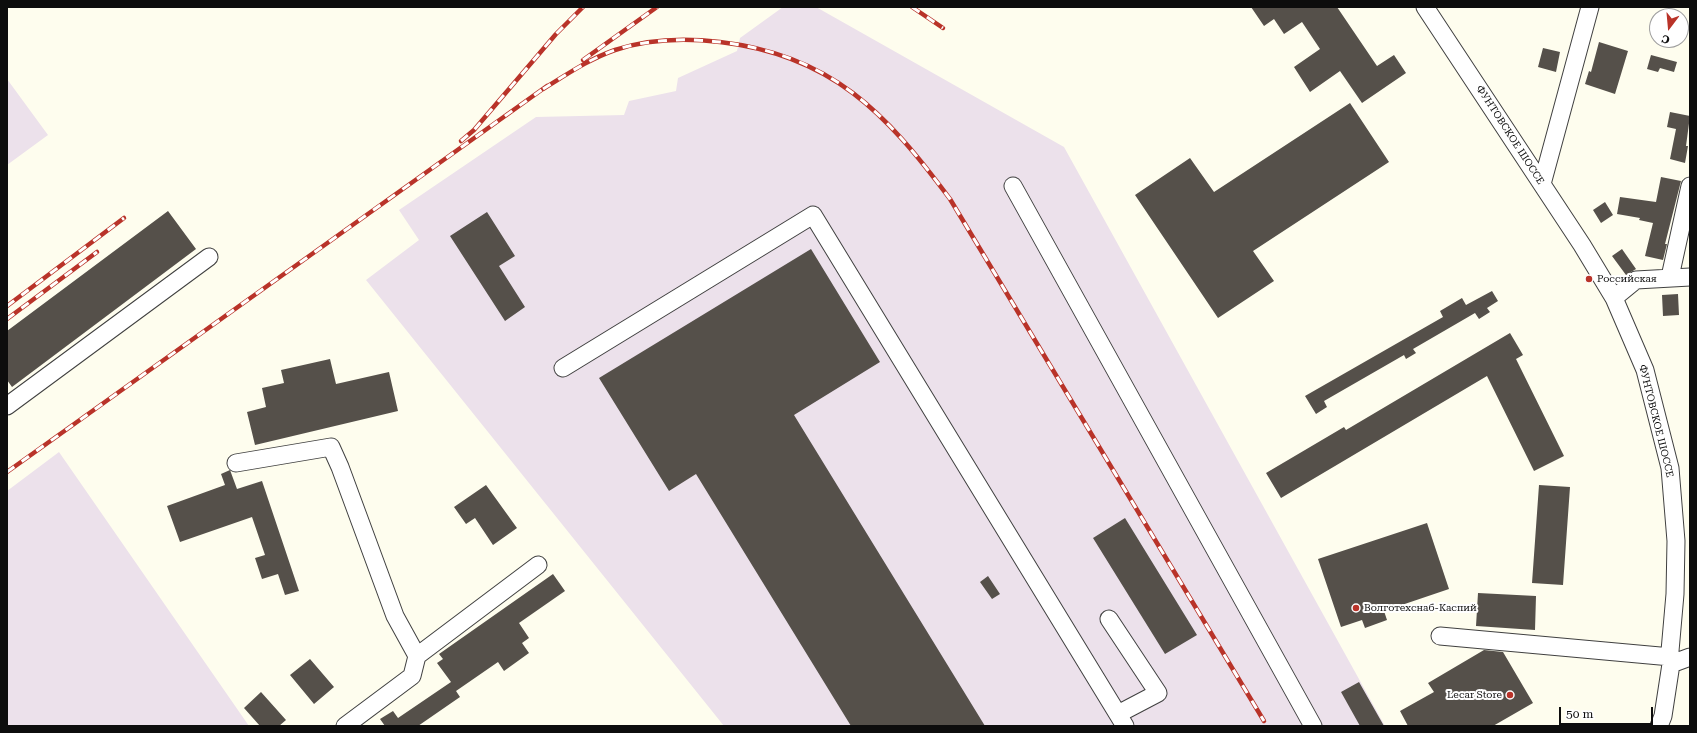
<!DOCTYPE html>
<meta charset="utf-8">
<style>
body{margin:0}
#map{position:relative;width:1697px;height:733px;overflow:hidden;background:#fefdee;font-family:"Roboto Serif",serif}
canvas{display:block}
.frame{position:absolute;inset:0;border:8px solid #0d0d0d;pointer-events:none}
.north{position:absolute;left:1649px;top:8px;width:40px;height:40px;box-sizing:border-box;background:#fff;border:1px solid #9e9e9e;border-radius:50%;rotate:196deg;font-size:11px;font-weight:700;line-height:16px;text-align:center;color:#0d0d0d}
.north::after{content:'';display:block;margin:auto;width:14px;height:18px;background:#b93329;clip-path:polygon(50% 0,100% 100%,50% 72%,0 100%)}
.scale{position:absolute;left:1559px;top:707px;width:94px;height:18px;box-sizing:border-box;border:2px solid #0d0d0d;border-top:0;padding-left:5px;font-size:12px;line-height:14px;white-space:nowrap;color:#0d0d0d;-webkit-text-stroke:3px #fff;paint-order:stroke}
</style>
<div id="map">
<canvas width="1697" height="733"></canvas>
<div class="frame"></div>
<div class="north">С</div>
<div class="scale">50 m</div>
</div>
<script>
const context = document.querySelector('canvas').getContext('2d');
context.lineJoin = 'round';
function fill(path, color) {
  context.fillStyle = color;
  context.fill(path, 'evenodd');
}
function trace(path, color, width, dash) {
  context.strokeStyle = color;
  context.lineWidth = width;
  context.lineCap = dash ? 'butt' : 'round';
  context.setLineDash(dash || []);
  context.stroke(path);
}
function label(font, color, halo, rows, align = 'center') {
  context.font = font + ' "Roboto Serif",serif';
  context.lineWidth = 4;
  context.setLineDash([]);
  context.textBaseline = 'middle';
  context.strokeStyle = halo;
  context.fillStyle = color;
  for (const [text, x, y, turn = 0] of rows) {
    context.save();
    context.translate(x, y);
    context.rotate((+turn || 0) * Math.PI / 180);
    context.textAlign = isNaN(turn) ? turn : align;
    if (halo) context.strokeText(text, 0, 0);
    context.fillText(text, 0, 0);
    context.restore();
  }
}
fill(new Path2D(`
 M783 7H816L1064 147 1385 726H724L366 280 419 240 399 210 536 117 624 115 629 101 676 91 678 78 737 51 740 38Z
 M7 79 48 135 7 165Z
 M59 452 249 726H7V491Z`), '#ece1eb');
fill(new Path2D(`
 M1251 7H1337L1377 66 1394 55 1406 73 1362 103 1340 71 1310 92 1294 67 1320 49 1302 22 1284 34 1274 19 1264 26Z
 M1599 42 1628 51 1615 94 1585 84 1589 71 1591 72Z
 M1543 48 1560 52 1556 72 1538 67Z
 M1651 55 1677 62 1674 72 1660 68 1658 72 1647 69Z
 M1350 103 1389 162 1253 251 1274 281 1218 318 1135 195 1190 158 1214 192Z
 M1670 112 1690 116 1686 146H1688L1685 163 1670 159 1676 129 1667 127Z
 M1661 177 1681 181 1665 244H1667L1663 260 1645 256 1653 223 1639 220 1640 218 1617 214 1620 197 1656 202Z
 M1605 202 1613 215 1601 223 1593 210Z
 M168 211 196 249 12 387 7 380V331Z
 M487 212 515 256 499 266 525 307 505 321 450 236Z
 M811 249 880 362 794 415 985 726H851L696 474 669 491 599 378Z
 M1622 249 1636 269 1626 275 1612 256Z
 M1492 291 1498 301 1487 308 1490 312 1479 319 1475 313 1413 349 1416 353 1406 359 1404 355 1324 401 1327 407 1316 414 1305 396 1443 317 1440 311 1462 298 1466 305Z
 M1678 294 1679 315 1663 316 1662 295Z
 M1510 333 1523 355 1516 359 1564 456 1534 471 1487 376 1281 498 1266 473 1344 427 1346 430Z
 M330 359 336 384 389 372 398 411 255 445 247 412 266 407 262 388 284 383 281 370Z
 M230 470 237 489 262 481 299 591 285 595 278 574 262 579 255 558 265 555 252 517 180 542 167 506 225 485 221 474Z
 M486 485 517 528 493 545 475 518 466 524 454 507Z
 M1539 485 1570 487 1563 585 1532 583Z
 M1125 518 1197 635 1165 654 1093 538Z
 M1427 523 1449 589 1384 611 1387 620 1365 628 1362 620 1341 627 1318 559Z
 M553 574 565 591 519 623 529 638 522 643 529 653 504 671 498 662 456 691 460 697 418 726H385L380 719 393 711 398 718 451 682 437 663 443 659 439 654Z
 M988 576 1000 594 992 599 980 582Z
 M1478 593 1536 596 1535 630 1476 626Z
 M1484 650 1503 652 1533 703 1493 726H1408L1400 711 1434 692 1428 683Z
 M310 659 334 687 314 704 290 675Z
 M1359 682 1384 726H1360L1341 692Z
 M261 692 286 720 279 726H260L244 708Z`), '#55504a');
const minor = new Path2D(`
 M1425 7 1582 245 1614 298 1645 370 1670 468 1676 541 1675 594 1670 651 1671 664 1663 716 1659 726
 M1542 184 1590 7
 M1013 186 1313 726
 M1670 277 1690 186
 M1614 298 1636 280 1690 277
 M563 368 813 215 1125 726
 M7 406 209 257
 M236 463 331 447 340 467 395 616 417 656 412 676 345 726
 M1109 619 1158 693 1118 714
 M1440 636 1671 657
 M417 656 538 565
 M1671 664 1690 657`);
trace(minor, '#404040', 19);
trace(minor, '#fff', 17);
const rail = new Path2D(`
 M912 7 943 28
 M583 60 657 7
 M543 89C566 75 589 59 615 50 648 39 686 38 720 42 832 55 886 113 950 199L1264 721
 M461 141 474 130 556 34 583 7
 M7 306 124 218
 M7 319 97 252
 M7 472 547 86`);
trace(rail, '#b93329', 4.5);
trace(rail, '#fff', 3, [9]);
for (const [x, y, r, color] of [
 [1589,279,4,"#b93329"],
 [1356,608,4,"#b93329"],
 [1510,695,4,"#b93329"]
]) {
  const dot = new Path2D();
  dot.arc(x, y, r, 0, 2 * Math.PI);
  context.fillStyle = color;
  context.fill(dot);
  trace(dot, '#fff', 1.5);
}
label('10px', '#0d0d0d', '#fff', [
 ["ФУНТОВСКОЕ ШОССЕ",1510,135,57],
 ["ФУНТОВСКОЕ ШОССЕ",1656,421,76]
]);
label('10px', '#0d0d0d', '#fff', [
 ["Российская",1597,279],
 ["Волготехснаб-Каспий",1364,608],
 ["Lecar Store",1502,695,"right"]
], 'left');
</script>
